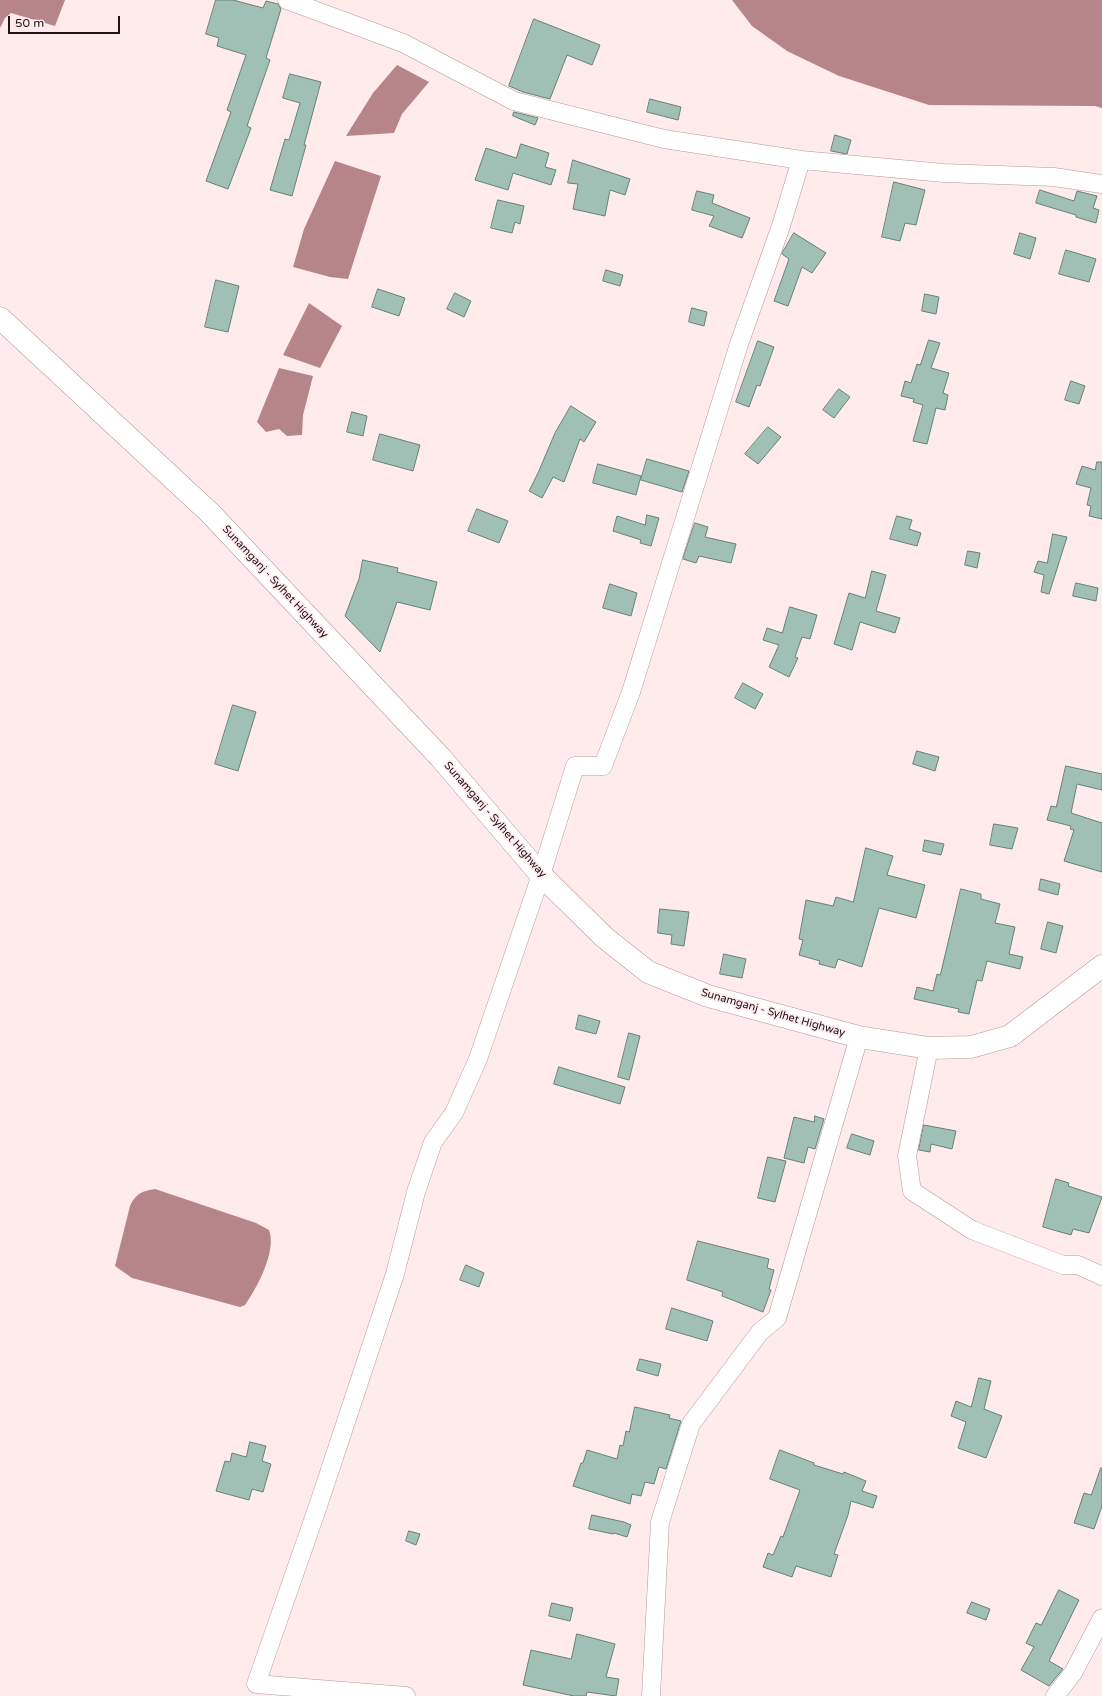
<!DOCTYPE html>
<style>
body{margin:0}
#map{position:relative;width:1102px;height:1696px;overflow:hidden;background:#ffebec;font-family:"Varela Round",sans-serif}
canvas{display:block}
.scale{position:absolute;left:8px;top:16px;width:112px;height:18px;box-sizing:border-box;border:2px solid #201516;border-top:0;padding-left:5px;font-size:12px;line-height:14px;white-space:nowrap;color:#201516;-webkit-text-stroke:3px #ffebec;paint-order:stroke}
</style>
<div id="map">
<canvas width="1102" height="1696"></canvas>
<div class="scale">50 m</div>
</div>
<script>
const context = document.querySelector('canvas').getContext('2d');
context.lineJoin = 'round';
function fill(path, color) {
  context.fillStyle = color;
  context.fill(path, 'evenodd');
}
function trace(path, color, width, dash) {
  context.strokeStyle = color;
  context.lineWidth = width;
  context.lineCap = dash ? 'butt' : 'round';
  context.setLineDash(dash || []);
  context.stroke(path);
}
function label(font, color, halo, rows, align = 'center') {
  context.font = font + ' "Varela Round",sans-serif';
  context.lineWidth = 3.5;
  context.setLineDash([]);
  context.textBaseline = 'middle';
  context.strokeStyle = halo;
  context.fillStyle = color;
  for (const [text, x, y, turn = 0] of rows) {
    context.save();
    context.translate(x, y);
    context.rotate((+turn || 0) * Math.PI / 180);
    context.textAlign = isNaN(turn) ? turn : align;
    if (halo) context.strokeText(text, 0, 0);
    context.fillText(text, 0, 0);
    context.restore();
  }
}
fill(new Path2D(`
 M0 0H65L55 26 11 13 5 18 0 28Z
 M732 0H1102V108L1095 106 929 105 839 76 787 51 752 26Z
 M397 65 429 82 402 114 394 133 346 136 373 93Z
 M335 161 381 176 348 279 330 277 293 267 304 229Z
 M309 303 342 326 320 368 283 355Z
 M279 368 313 376 303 415 302 435 287 436 279 429 266 432 257 422Z
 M155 1189 256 1223 269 1230C277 1251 257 1288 245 1305L240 1307 132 1278 115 1266 130 1206C136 1193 143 1191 155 1189Z`), '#b58589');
const building = new Path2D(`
 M216 0H233L263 8 266 1 278 4 281 9 266 58 270 60 247 126 251 128 228 189 206 181 231 112 227 110 246 55 217 46 219 38 206 34Z
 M534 19 600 45 592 65 567 55 550 99 523 92 509 86Z
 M290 74 321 82 304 145H306L292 196 270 190 285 139 289 140 300 103 283 98Z
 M650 99 681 107 678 120 647 112Z
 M514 112 538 118 535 125 513 116Z
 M835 135 851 140 847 154 831 151Z
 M521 144 549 153 545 167 556 170 551 185 513 173 508 190 475 180 486 148 516 158Z
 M573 160 630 179 625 195 610 190 605 216 573 209 578 184 568 183Z
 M894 182 925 190 916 225 905 223 900 241 882 237Z
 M1040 190 1074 201 1077 191 1097 196 1093 208 1099 210 1096 223 1076 217V215L1036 203Z
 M697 191 714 195 712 203 750 218 742 238 709 226 714 216 692 210Z
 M498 200 524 206 520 224 515 222 512 233 491 228Z
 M794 233 826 253 812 273 802 267 788 306 774 301 789 259 782 254Z
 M1020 233 1036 238 1030 259 1014 254Z
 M1066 250 1096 259 1089 282 1059 274Z
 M606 270 623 275 620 286 603 281Z
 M216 280 239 286 228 332 205 327Z
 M378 289 405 298 399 316 372 307Z
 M455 293 471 301 464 317 447 309Z
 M925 294 939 297 936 314 922 311Z
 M692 308 707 312 704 326 689 322Z
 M929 340 940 343 931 368 949 373 943 393 948 395 945 410 936 408 927 444 913 441 923 405 913 402 914 399 901 396 905 381 911 383 917 364 920 365Z
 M758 341 774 347 760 386 757 385 749 407 736 402Z
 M1071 381 1085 386 1079 404 1065 400Z
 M839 389 850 397 834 418 823 410Z
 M571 406 596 422 584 442 580 439 564 482 553 477 542 498 529 491 538 473 555 433Z
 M352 412 367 416 363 436 347 432Z
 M768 427 781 437 758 464 745 454Z
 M380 434 420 445 413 471 373 460Z
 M647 459 689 471 682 492 641 480Z
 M1097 462H1102V519L1089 516 1091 506 1087 505 1091 488 1076 484 1082 466 1095 470Z
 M598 464 641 476 636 495 593 483Z
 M477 509 508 521 499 543 468 531Z
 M647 515 659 518 651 546 640 543 641 540 613 531 617 516 645 525Z
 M897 516 912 520 909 529 921 533 917 546 890 539Z
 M695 523 708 527 705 537 736 544 731 563 699 556 696 563 683 559Z
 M1053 534 1067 537 1049 594 1041 592 1044 575 1034 572 1038 561 1047 563Z
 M968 551 980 553 977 568 965 565Z
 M363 560 398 568 397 572 437 582 430 610 397 602 380 652 345 616 359 579Z
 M872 571 886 575 876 611 900 618 895 633 860 622 852 650 834 644 849 593 865 598Z
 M1076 583 1098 588 1096 601 1073 596Z
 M610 584 637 593 631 616 603 608Z
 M790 607 817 615 810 639 802 637 795 657 798 658 789 677 769 667 779 645 763 640 767 628 782 633Z
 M743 683 763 694 755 709 735 698Z
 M233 705 256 712 238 771 215 764Z
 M917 751 939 757 935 771 913 764Z
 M1066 766 1102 774V790L1077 784 1071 813 1102 823V872L1064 861 1074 830 1070 829 1071 826 1047 820 1051 806 1056 807Z
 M994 824 1018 828 1012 849 990 845Z
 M925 840 944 844 941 855 923 851Z
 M866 848 893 856 887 875 925 885 916 918 879 908 862 967 838 959 835 968 819 964 820 961 799 955 803 940 799 939 806 900 833 906 836 897 853 902Z
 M1041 879 1060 884 1058 895 1039 890Z
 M961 889 981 894V899L1000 904 995 923 1015 927 1009 954 1023 957 1020 969 987 961 982 981 977 980 969 1014 958 1012 959 1009 914 999 917 987 933 991 937 974 940 975Z
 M660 909 689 912 684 946 671 944 672 935 658 933Z
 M1048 922 1063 926 1056 953 1041 949Z
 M724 954 746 959 742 978 720 974Z
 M579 1015 600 1021 596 1034 576 1029Z
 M629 1033 640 1036 629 1080 618 1077Z
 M559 1067 625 1087 620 1104 554 1084Z
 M815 1116 824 1119 815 1149 808 1147 804 1163 784 1158 794 1117 814 1122Z
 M924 1125 956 1131 952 1149 931 1144 930 1152 919 1150Z
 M852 1134 874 1141 870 1155 847 1148Z
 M768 1157 786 1161 775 1202 758 1198Z
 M1056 1179 1069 1183 1068 1186 1102 1197 1089 1233 1073 1229 1071 1235 1043 1227Z
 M698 1241 769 1259 767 1268 774 1270 769 1289 771 1290 763 1312 722 1296 723 1292 687 1280Z
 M466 1265 484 1273 479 1287 460 1280Z
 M672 1308 713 1321 707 1341 666 1329Z
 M640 1359 661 1364 658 1376 637 1370Z
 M979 1378 991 1381 984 1409 1002 1416 986 1458 958 1448 966 1422 951 1416 956 1401 971 1407Z
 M635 1407 670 1415 669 1418 681 1421 666 1469 659 1467 654 1484 645 1482 641 1496 632 1494 630 1504 573 1486 581 1463H583L587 1450 617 1459 620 1445 623 1446 626 1431 629 1432Z
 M250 1442 266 1446 262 1461 271 1464 263 1492 252 1489 249 1500 216 1491 225 1461 230 1462 232 1453 246 1457Z
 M780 1450 814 1463V1465L843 1474 844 1472 866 1481 862 1491 877 1496 873 1508 851 1501 848 1515 834 1554 838 1555 831 1577 796 1566 792 1577 763 1567 768 1553 773 1555 781 1536 783 1537 800 1490 770 1479Z
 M1101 1468H1102V1506L1094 1529 1074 1523 1084 1493 1091 1495Z
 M592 1515 624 1522 631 1525 627 1537 614 1533 613 1534 589 1529Z
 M409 1531 420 1534 416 1545 406 1541Z
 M1059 1590 1079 1600 1049 1661 1063 1669 1049 1686 1021 1670 1034 1647 1026 1643 1036 1623 1041 1625Z
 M972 1602 990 1609 986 1620 967 1613Z
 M552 1603 573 1608 570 1621 549 1616Z
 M577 1634 615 1644 606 1677 619 1679 616 1696 587 1692 586 1696H574L523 1685 531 1650 571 1659Z`);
fill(building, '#a0bfb5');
trace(building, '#658279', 1);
const minor = new Path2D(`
 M287 0 403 43 514 101 664 139 801 160 944 173 1054 177 1102 184
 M929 1048 907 1156 912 1191 972 1230 1063 1265H1078L1102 1276
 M406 1696 256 1684 318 1506 395 1274 416 1192 433 1142 454 1113 478 1059 541 875 575 766H603L631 692 739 344 781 226 801 160
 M651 1696 660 1522 691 1424 760 1332 777 1318 859 1037
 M1055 1696 1073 1673 1102 1618`);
const primary = new Path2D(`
 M0 318 210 513 440 757 541 875 604 937 648 972 708 996 859 1037 929 1048 971 1047 1010 1036 1102 966`);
trace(minor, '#b6989a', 19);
trace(primary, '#b6989a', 23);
trace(minor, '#fff', 18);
trace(primary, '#fff', 22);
label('11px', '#201516', '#ffebec', [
 ["Sunamganj - Sylhet Highway",275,582,47],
 ["Sunamganj - Sylhet Highway",495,820,49],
 ["Sunamganj - Sylhet Highway",773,1013,16]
]);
</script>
